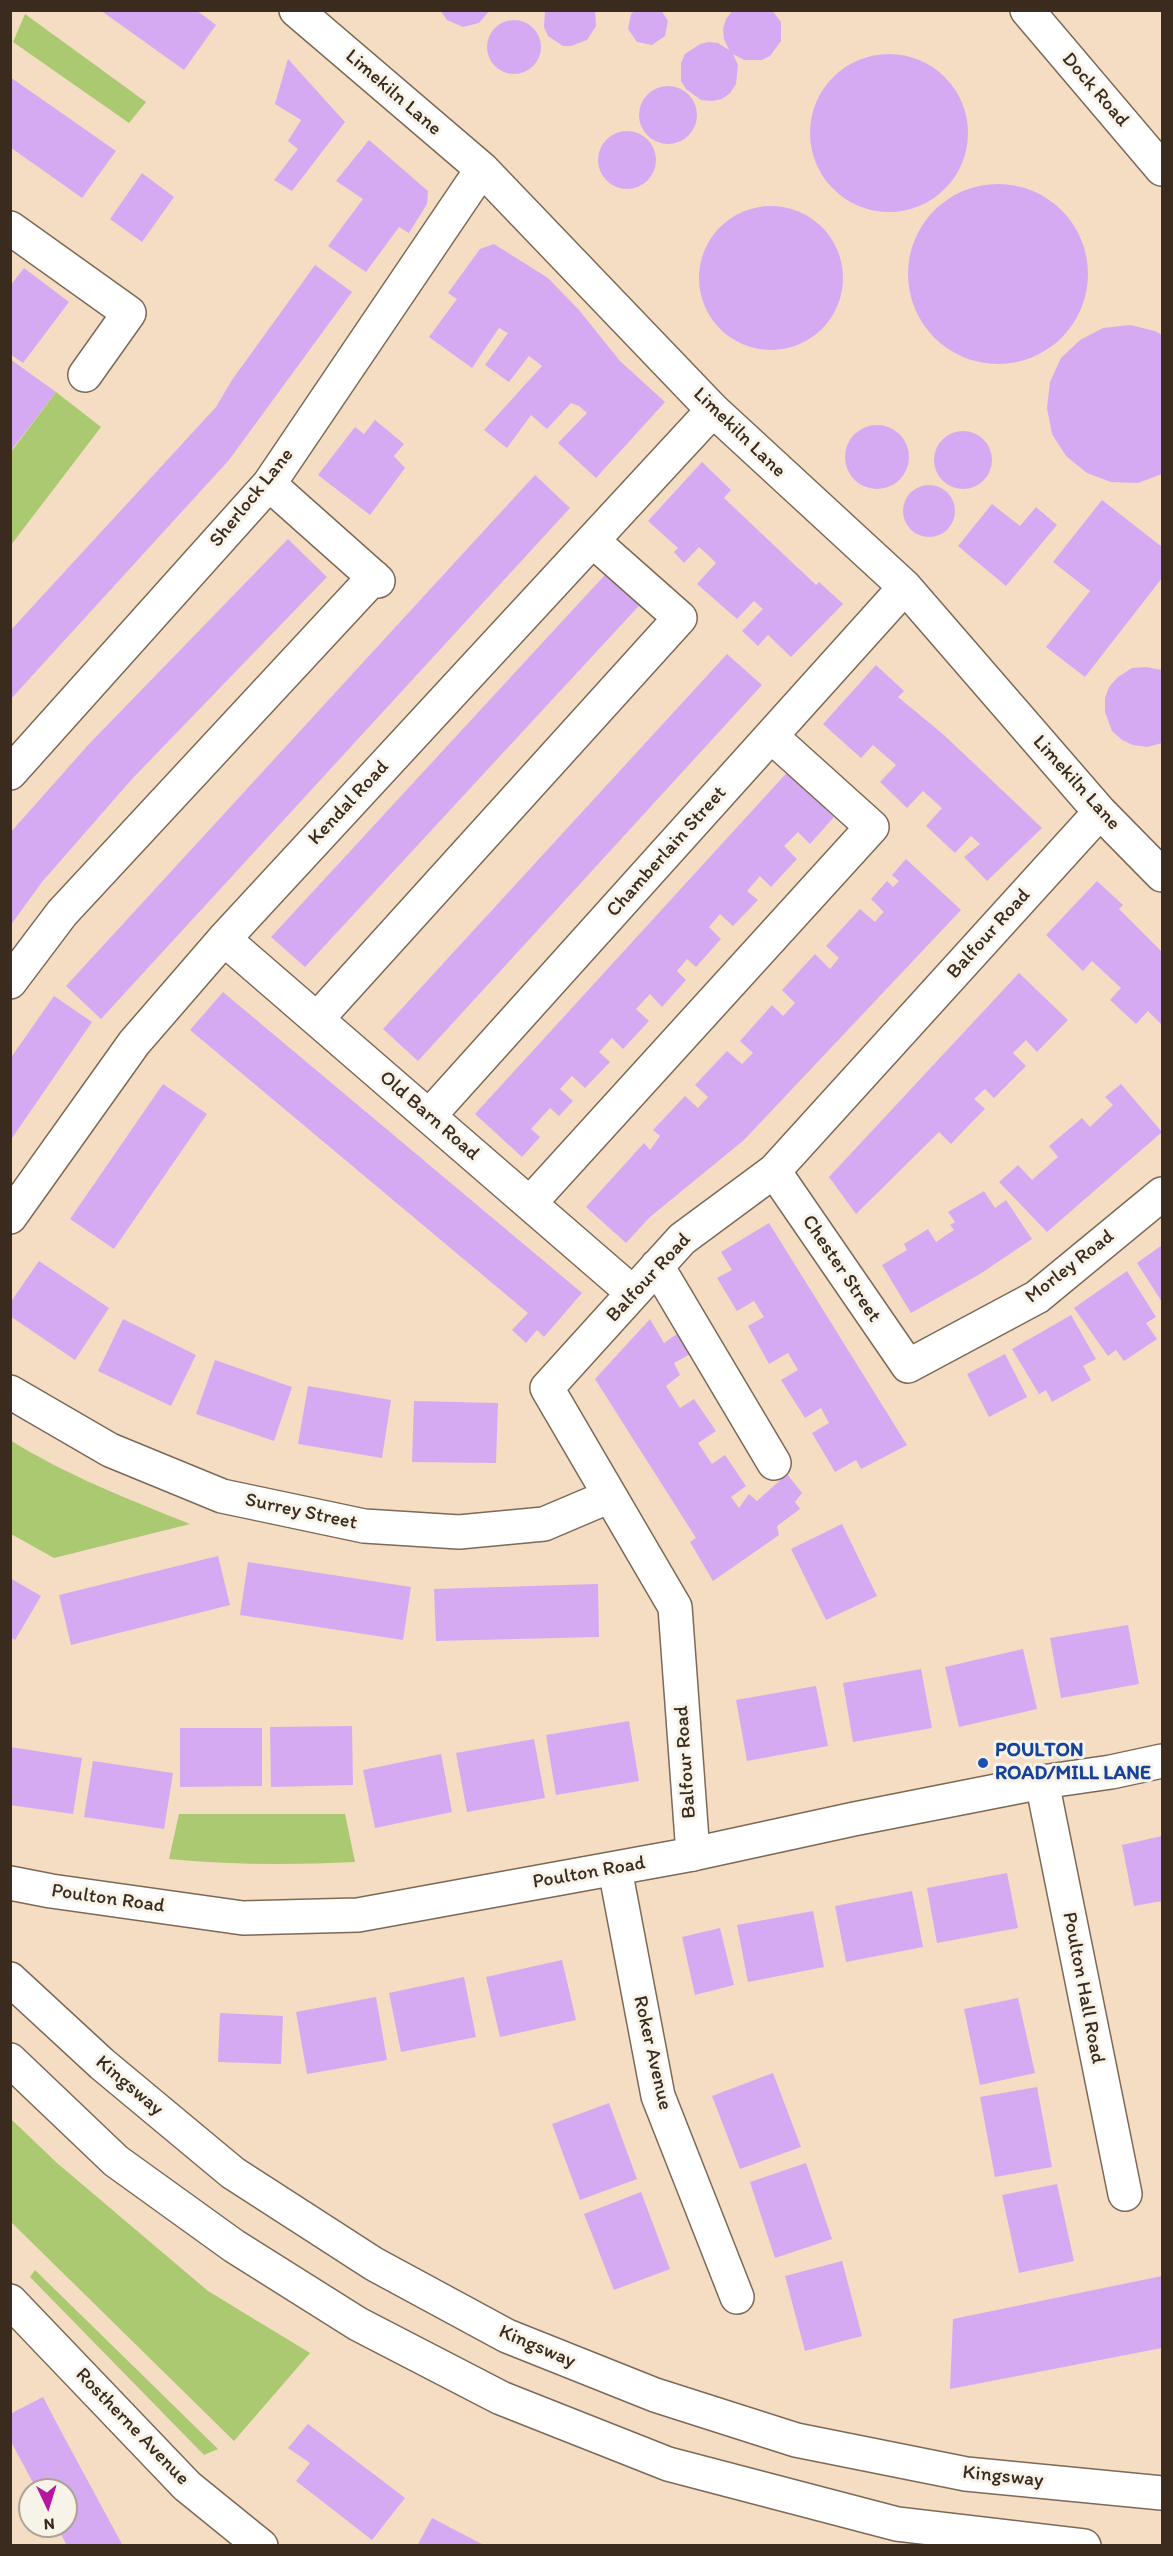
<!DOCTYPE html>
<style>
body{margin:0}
#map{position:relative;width:1173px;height:2556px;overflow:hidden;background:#f4ddc2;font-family:Itim,sans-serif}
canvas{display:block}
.frame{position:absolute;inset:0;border:12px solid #3b2a1e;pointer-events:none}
.north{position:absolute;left:18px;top:2478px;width:60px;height:60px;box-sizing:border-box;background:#f7f3e8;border:2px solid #aca397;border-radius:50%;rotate:176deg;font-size:16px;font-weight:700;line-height:24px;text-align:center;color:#3b2a1e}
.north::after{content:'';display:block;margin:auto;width:21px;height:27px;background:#b5179e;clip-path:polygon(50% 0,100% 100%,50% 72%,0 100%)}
</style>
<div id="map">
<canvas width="1173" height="2556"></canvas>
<div class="frame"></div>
<div class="north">N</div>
</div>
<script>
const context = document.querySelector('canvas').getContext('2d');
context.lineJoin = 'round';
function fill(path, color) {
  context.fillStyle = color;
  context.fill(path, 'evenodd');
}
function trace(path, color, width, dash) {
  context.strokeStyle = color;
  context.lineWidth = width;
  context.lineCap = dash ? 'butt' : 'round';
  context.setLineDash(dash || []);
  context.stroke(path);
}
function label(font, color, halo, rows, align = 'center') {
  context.font = font + ' Itim,sans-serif';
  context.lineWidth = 6;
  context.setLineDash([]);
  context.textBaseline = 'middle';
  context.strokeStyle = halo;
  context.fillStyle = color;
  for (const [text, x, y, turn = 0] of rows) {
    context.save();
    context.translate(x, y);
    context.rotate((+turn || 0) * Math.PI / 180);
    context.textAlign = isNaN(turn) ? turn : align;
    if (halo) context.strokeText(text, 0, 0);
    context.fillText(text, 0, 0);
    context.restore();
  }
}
fill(new Path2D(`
 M25 14 146 102 129 123 13 42Z
 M56 392 101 427 11 545V452Z
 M10 1440C66 1475 128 1499 190 1524L54 1558 11 1534Z
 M179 1814H345L355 1862C292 1865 231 1865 169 1859Z
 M11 2119 57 2163 208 2291 310 2353 234 2441 11 2222Z
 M35 2270 218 2449 204 2455 30 2277Z`), '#abc970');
fill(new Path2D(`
 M100 10H196L216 25 184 70Z
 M440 10H490L479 23 463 27 447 20Z
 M545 10H595L596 26 587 40 571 46H563L548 36 544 27Z
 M636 10H661L668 21 665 36 652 45 637 42 628 29 631 14Z
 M733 10H772L781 22V41L770 56 762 60H744L733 54 738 65 736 84 730 93 722 99 712 101 701 100 686 89 681 81V63L685 54 700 44 709 42 718 43 729 50 724 39 723 29 726 19Z
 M487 47a27 27 0 1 1 54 0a27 27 0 1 1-54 0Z
 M810 133a79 79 0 1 1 158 0a79 79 0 1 1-158 0Z
 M288 59 345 122 292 191 274 180 298 149 288 141 301 120 275 104Z
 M10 77 116 151 82 198 10 147Z
 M639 115a29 29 0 1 1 58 0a29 29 0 1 1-58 0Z
 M598 160a29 29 0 1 1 58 0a29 29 0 1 1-58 0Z
 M369 140 428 191 427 204 409 233 399 227 366 272 328 246 363 199 336 181Z
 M142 173 174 197 142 242 110 219Z
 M908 274a90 90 0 1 1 180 0a90 90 0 1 1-180 0Z
 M699 278a72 72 0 1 1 144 0a72 72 0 1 1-144 0Z
 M494 244 548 278 579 310 620 361 665 402 596 478 558 443 587 413 579 406 571 403 547 429 531 415 507 448 484 430 542 366 529 356 509 382 485 365 508 333 499 328 472 368 429 337 457 299 448 293 480 249Z
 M315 265 352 292 229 460 10 700V631L216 407 232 380Z
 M24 268 69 302 23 363 10 354V286Z
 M1130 325 1155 331 1162 335V474L1138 483 1111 482 1087 473 1066 456 1052 434 1047 408 1050 382 1061 358 1080 340 1103 328Z
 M10 359 56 392 10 452Z
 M375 420 404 444 394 456 405 468 370 515 318 475 355 427 364 434Z
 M845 457a32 32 0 1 1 64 0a32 32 0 1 1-64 0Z
 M934 460a29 29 0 1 1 58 0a29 29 0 1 1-58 0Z
 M702 462 731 490 724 498 816 585 819 582 843 604 791 657 768 635 758 646 742 631 763 609 754 601 737 619 697 584 716 563 708 555 699 547 684 563 674 552 678 548 648 521Z
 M535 475 570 508 101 1019 66 986Z
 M903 511a26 26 0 1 1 52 0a26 26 0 1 1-52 0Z
 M1102 500 1162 547V578L1085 677 1046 647 1090 591 1053 562Z
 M992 504 1020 526 1036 507 1057 525 1006 586 958 546Z
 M288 539 327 577 132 779 42 882 10 926V833L89 744Z
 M615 564 648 596 305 967 271 937Z
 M727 654 762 685 418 1061 383 1029Z
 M876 665 904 691 898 697 944 735 1042 828 987 881 964 857 980 844 971 836 955 853 926 826 942 808 923 791 907 808 880 782 896 765 873 745 861 758 823 724Z
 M1146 667 1162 670V743L1147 747 1133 745 1122 740 1112 731 1105 712V698L1109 687 1118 677 1132 668Z
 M793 766 832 801 825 809 834 817 810 844 798 832 784 846 797 859 771 887 760 876 754 883 747 891 758 900 733 926 720 914 709 927 721 939 696 967 687 959 677 971 686 980 662 1007 650 994 636 1009 649 1021 623 1049 612 1038 599 1052 610 1062 585 1088 572 1076 560 1089 573 1101 559 1116 550 1108 531 1129 540 1137 522 1157 475 1114Z
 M906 859 961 910 744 1140 650 1217 626 1243 586 1207 644 1143 650 1150 660 1136 653 1130 685 1096 698 1108 708 1097 695 1085 727 1051 742 1064 753 1053 740 1041 772 1005 783 1016 795 1003 782 990 815 954 830 969 839 958 826 946 860 909 875 922 880 916 884 912 871 899 887 881 893 887 899 881 892 875Z
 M1097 881 1123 905 1119 909 1162 952V1025L1148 1011 1136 1024 1110 1000 1121 988 1092 961 1083 971 1046 935Z
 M1019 973 1068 1020 1037 1052 1026 1040 1013 1053 1026 1066 994 1098 985 1089 974 1099 985 1109 968 1126 951 1144 939 1132 856 1214 829 1177Z
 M223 992 582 1293 544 1337 537 1330 526 1343 512 1330 528 1313 190 1030Z
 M54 996 92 1022 10 1141V1059Z
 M163 1084 207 1114 114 1249 70 1219Z
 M1121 1084 1162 1132 1047 1232 999 1182 1018 1165 1032 1180 1058 1157 1049 1146 1082 1118 1090 1127 1113 1105 1105 1097Z
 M984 1191 995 1208 1006 1200 1032 1239 980 1274 911 1313 882 1265 907 1250 904 1244 928 1229 936 1242 954 1230 950 1225 955 1222 948 1212Z
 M769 1223 907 1445 861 1469 856 1460 835 1472 812 1433 829 1423 821 1408 805 1418 781 1380 798 1370 788 1353 769 1364 748 1326 764 1317 754 1301 737 1311 717 1278 732 1270 721 1252Z
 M1162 1245V1302L1137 1263Z
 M39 1261 109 1308 75 1360 10 1316V1303Z
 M1127 1271 1156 1317 1146 1323 1157 1339 1124 1361 1116 1350 1108 1356 1074 1308Z
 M1071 1315 1096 1359 1083 1366 1091 1380 1052 1402 1046 1390 1039 1394 1012 1349Z
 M123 1319 196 1355 171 1406 98 1371Z
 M650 1319 664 1343 684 1329 696 1351 674 1363 680 1375 666 1386 680 1408 694 1399 716 1431 698 1443 712 1464 725 1455 746 1486 731 1497 739 1508 749 1494 757 1501 787 1474 802 1493 795 1502 800 1509 777 1526 779 1535 713 1581 690 1542 696 1538 595 1379Z
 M1005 1354 1027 1397 989 1417 967 1374Z
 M215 1360 292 1387 274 1441 196 1414Z
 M308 1386 391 1400 382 1458 298 1444Z
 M414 1401 498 1403 496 1463 412 1462Z
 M842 1524 877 1596 826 1620 791 1549Z
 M218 1556 230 1605 71 1645 59 1595Z
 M248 1562 411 1587 403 1640 240 1615Z
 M10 1578 41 1596 15 1640 10 1637Z
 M598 1584 599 1637 436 1641 434 1589Z
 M1128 1625 1139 1684 1061 1698 1050 1638Z
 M1023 1649 1037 1709 959 1727 945 1667Z
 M921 1669 932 1728 853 1742 843 1683Z
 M816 1686 828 1746 747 1761 736 1700Z
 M629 1721 639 1781 556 1795 546 1735Z
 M352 1726 353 1785 271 1787 270 1727Z
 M180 1728H262V1786L180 1787Z
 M534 1739 545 1798 467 1812 456 1753Z
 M10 1747 82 1758 73 1814 10 1805Z
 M441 1754 452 1812 375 1828 363 1770Z
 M93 1761 173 1773 164 1829 84 1817Z
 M1162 1836V1901L1134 1906 1122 1845Z
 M1007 1873 1018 1928 937 1943 927 1888Z
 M912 1891 923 1947 846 1962 835 1906Z
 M813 1911 824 1967 748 1982 737 1925Z
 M720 1928 734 1985 695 1995 682 1937Z
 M562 1960 576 2020 500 2037 486 1977Z
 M464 1977 476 2037 401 2052 389 1993Z
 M376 1997 387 2060 307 2074 296 2012Z
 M1018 1998 1035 2073 980 2085 964 2009Z
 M220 2013 283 2016 281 2064 218 2062Z
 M773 2073 801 2147 740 2169 712 2096Z
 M1037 2087 1052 2167 995 2177 980 2097Z
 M609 2103 637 2179 580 2200 552 2124Z
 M806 2163 832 2239 775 2258 750 2182Z
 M1057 2184 1074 2261 1019 2273 1002 2195Z
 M641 2192 670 2269 614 2290 584 2214Z
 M842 2261 862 2336 805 2351 785 2276Z
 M1162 2276V2348L950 2389 953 2319Z
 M43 2397 63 2435 123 2546H67L57 2526H66V2490H37L10 2440V2414Z
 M308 2424 405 2498 372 2540 296 2481 310 2463 288 2448Z
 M432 2518 476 2541 486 2546H417Z`), '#d6aaf2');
const minor = new Path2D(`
 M296 10 482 169 713 410 905 587 1100 812 1162 875
 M10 228 129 313 85 375
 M269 484 378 581
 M10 773 269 484 482 169
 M224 939 633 1293
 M10 982 62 913 374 577
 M317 1019 680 618 593 541
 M429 1116 905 587
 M774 1171 908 1366 1037 1297 1162 1194
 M530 1203 872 827 771 736
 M10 1217 134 1043 224 939 713 410
 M657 1266 774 1463
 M10 1392 110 1450 222 1496 364 1526 459 1532 544 1524 610 1496
 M1042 1782 1125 2194
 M693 1854 675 1607 547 1388 682 1239 774 1171 1100 812
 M615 1869 658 2096 737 2297
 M10 2301 187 2486 261 2546`);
const major = new Path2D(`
 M10 1883 51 1891 243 1918 358 1915 693 1854 854 1819 1042 1782 1111 1772 1162 1761`);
const highway = new Path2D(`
 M1027 10 1162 169
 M10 1979 102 2064 233 2173 374 2264 507 2336 655 2395 796 2440 966 2474 1162 2493
 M10 2060 116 2161 234 2246 358 2324 501 2398 668 2464 897 2524 1084 2546`);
trace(minor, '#7c6957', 36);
trace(major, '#7c6957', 36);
trace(highway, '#7c6957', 36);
trace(minor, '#fff', 33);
trace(major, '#fff', 33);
trace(highway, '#fff', 33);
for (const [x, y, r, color] of [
 [983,1763,6,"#1a4fb4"]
]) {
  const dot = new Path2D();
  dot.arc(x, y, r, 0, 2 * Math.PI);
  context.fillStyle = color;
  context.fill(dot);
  trace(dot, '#f7f3e8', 2);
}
label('20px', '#3b2a1e', '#f7f3e8', [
 ["Dock Road",1095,90,49],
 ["Limekiln Lane",393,93,41],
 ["Limekiln Lane",739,433,44],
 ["Sherlock Lane",252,498,-51],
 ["Limekiln Lane",1076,783,48],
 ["Kendal Road",349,803,-47],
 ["Chamberlain Street",667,852,-48],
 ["Balfour Road",989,934,-48],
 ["Old Barn Road",429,1116,41],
 ["Morley Road",1070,1267,-38],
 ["Chester Street",841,1269,56],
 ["Balfour Road",649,1278,-47],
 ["Surrey Street",301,1512,12],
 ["Balfour Road",686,1762,-94],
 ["Poulton Road",589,1873,-10],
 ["Poulton Road",108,1899,8],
 ["Poulton Hall Road",1083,1988,79],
 ["Roker Avenue",652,2053,77],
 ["Kingsway",129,2086,40],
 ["Kingsway",537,2347,23],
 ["Rostherne Avenue",132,2427,46],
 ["Kingsway",1003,2477,6]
]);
label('bold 20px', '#164399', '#f7f3e8', [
 ["POULTON",995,1751],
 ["ROAD/MILL LANE",995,1774]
], 'left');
</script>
